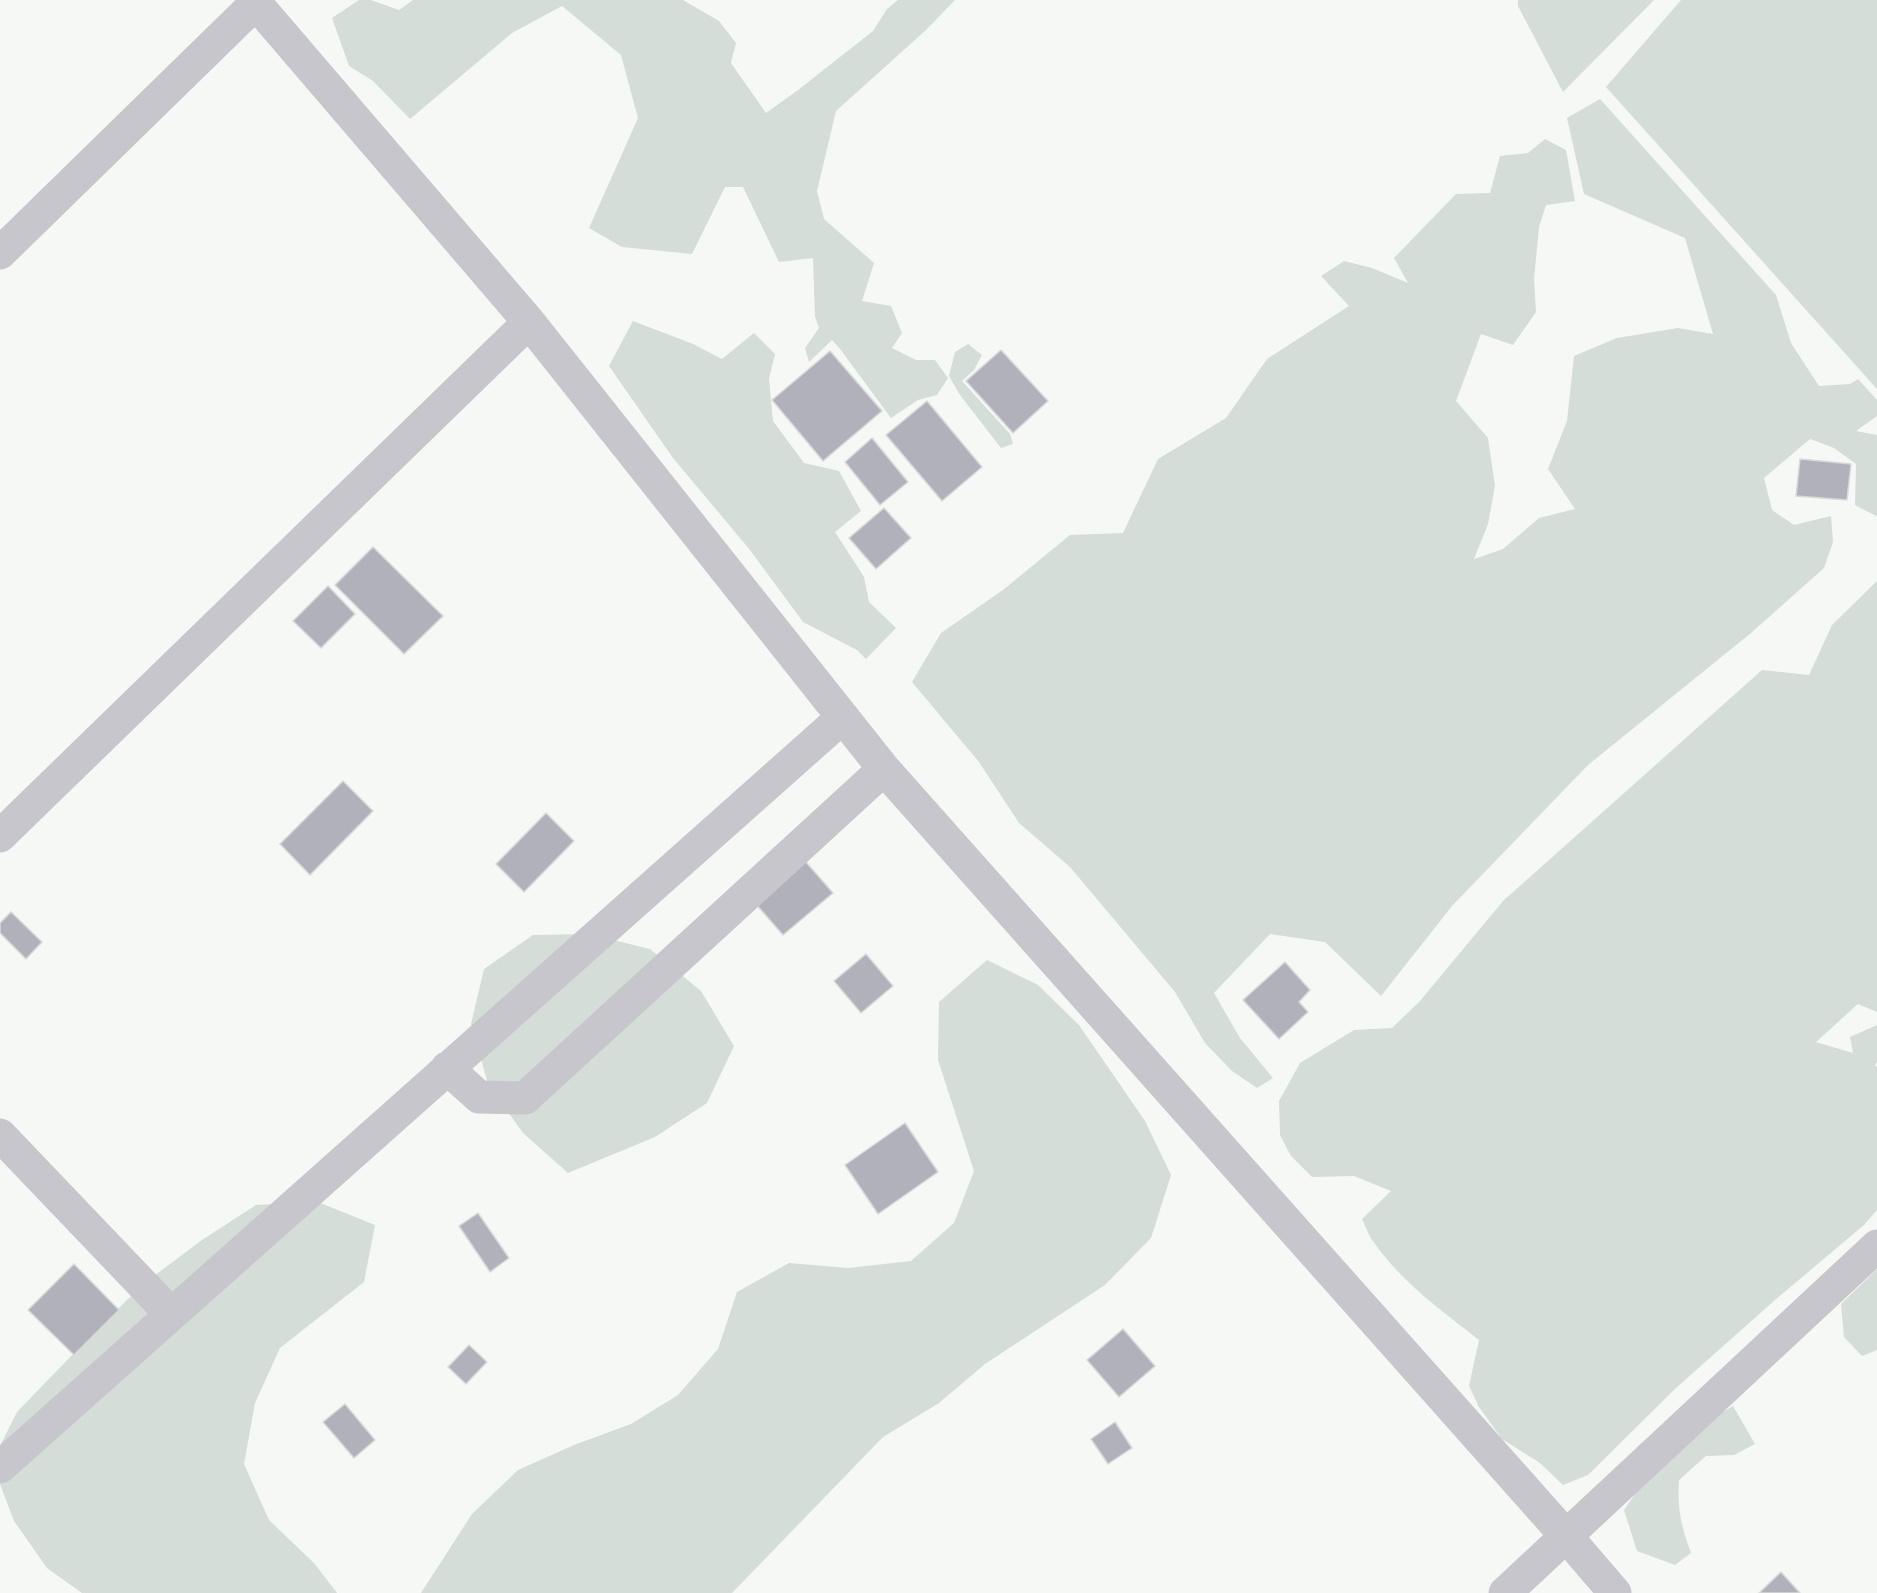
<!DOCTYPE html>
<style>
body{margin:0}
canvas{display:block;background:#f6f8f5}
</style>
<canvas width="1877" height="1593"></canvas>
<script>
const context = document.querySelector('canvas').getContext('2d');
context.lineJoin = 'round';
function fill(path, color) {
  context.fillStyle = color;
  context.fill(path, 'evenodd');
}
function trace(path, color, width, dash) {
  context.strokeStyle = color;
  context.lineWidth = width;
  context.lineCap = dash ? 'butt' : 'round';
  context.setLineDash(dash || []);
  context.stroke(path);
}
fill(new Path2D(`
 M359 0H371L399 10 413 0H683L719 21 736 43 731 63 766 113 798 90 873 31 887 9 898 0H955L926 30 836 111 817 191 824 219 874 263 862 301 891 306 902 333 892 348 916 360H935L948 378 937 395 918 400 891 418 840 349 832 340 809 362 805 348 819 328 815 317 813 258 779 262 743 187H725L692 254 622 247 589 228 638 118 621 55 562 6 512 33 410 119 373 81 349 66 332 18Z
 M1518 0H1654L1563 92 1518 6Z
 M1681 0H1877V389L1606 87Z
 M1600 99 1776 295 1791 343 1819 386 1850 384 1858 379 1877 400V416L1856 431 1877 435V515L1876 516 1855 505 1856 464 1834 448 1810 439 1764 478 1772 510 1794 525 1831 516 1833 542 1824 568 1751 633 1588 765 1452 906 1381 996 1325 942 1270 934 1214 993 1240 1038 1273 1078 1257 1088 1232 1071 1205 1043 1175 992 1070 867 1019 823 979 762 912 682 941 633 1003 590 1070 535 1123 533 1158 459 1226 418 1267 359 1349 306 1321 276 1344 261 1372 268 1408 283 1394 258 1456 194 1490 193 1500 156 1528 153 1545 139 1566 150 1575 201 1546 205 1539 227 1534 279 1536 312 1513 345 1481 334 1456 401 1488 438 1495 486 1488 524 1474 559 1503 549 1539 518 1575 509 1548 469 1567 421 1574 356 1617 338 1678 328 1713 334 1685 238 1584 194 1567 118Z
 M633 321 693 344 722 359 754 333 775 354 769 379 773 421 804 463 839 471 861 511 835 532 864 577 869 602 896 628 866 659 857 650 803 622 750 550 673 458 609 366Z
 M968 344 982 355 974 370 962 381 1010 434 1013 444 1001 448 960 395 949 376 955 352Z
 M1877 581V1012L1858 1004 1816 1042 1853 1053 1850 1037 1877 1025V1062L1875 1065 1877 1067V1210L1864 1225 1775 1300 1676 1388 1588 1475 1563 1485 1540 1463 1502 1439 1479 1407 1469 1386 1479 1340C1442 1311 1402 1282 1375 1244 1369 1237 1366 1227 1362 1219L1391 1191 1354 1176 1312 1177 1291 1156 1280 1135 1279 1101 1300 1063 1354 1030 1392 1028 1420 1001 1503 901 1762 670 1809 675 1832 625Z
 M589 934 650 949 701 991 734 1046 707 1103 655 1137 568 1173 523 1133 488 1084 471 1024 484 969 533 935Z
 M987 960 1038 985 1079 1025 1145 1121 1171 1175 1151 1238 1105 1285 985 1364 939 1403 883 1437 732 1593H421L472 1514 518 1470 574 1445 631 1424 678 1395 718 1349 737 1292 789 1263 848 1268 911 1261 954 1223 974 1171 938 1060 939 1002Z
 M318 1202 375 1225 364 1282 280 1348 255 1403 244 1464 269 1520 314 1563 337 1593H82L47 1568 14 1521 0 1484V1446L17 1412 104 1322 146 1282 202 1240 256 1205Z
 M1877 1269V1350L1862 1356 1844 1337 1841 1304Z
 M1733 1406 1755 1444 1734 1455 1706 1456 1679 1480C1677 1508 1681 1526 1691 1553L1675 1565 1637 1551 1624 1510 1649 1474 1716 1416Z`), '#d4ddd7');
const building = new Path2D(`
 M1001 350 1048 401 1013 433 966 381Z
 M830 351 882 411 823 461 772 400Z
 M927 401 982 467 942 501 886 435Z
 M872 438 908 482 880 505 845 462Z
 M1800 459 1851 464 1847 500 1796 496Z
 M884 508 911 538 876 569 849 538Z
 M373 547 443 616 404 654 335 585Z
 M328 586 355 614 321 648 293 621Z
 M343 781 373 811 310 875 280 844Z
 M546 813 574 841 524 892 496 864Z
 M805 861 833 893 783 935 755 903Z
 M11 912 42 942 26 959 0 933V923Z
 M866 954 893 986 861 1013 834 981Z
 M1285 962 1310 990 1299 1002 1308 1012 1279 1039 1243 1000Z
 M905 1123 938 1172 878 1214 845 1165Z
 M478 1213 509 1258 490 1272 459 1226Z
 M74 1264 119 1310 74 1355 28 1310Z
 M1123 1329 1155 1366 1119 1397 1087 1360Z
 M469 1345 487 1362 466 1384 448 1367Z
 M345 1404 375 1440 354 1458 323 1422Z
 M1115 1422 1132 1448 1108 1464 1091 1439Z
 M1781 1572 1800 1593H1759Z`);
fill(building, '#b1b1bc');
trace(building, '#d8d9d8', 1.5);
trace(new Path2D(`
 M253 0 529 322 884 769 1567 1537 1615 1593
 M0 253 256 3
 M0 836 529 322
 M447 1068 479 1097 525 1098 884 769
 M0 1135 171 1314
 M0 1467 843 717
 M1505 1593 1877 1246`), '#c6c6cc', 33);
</script>
